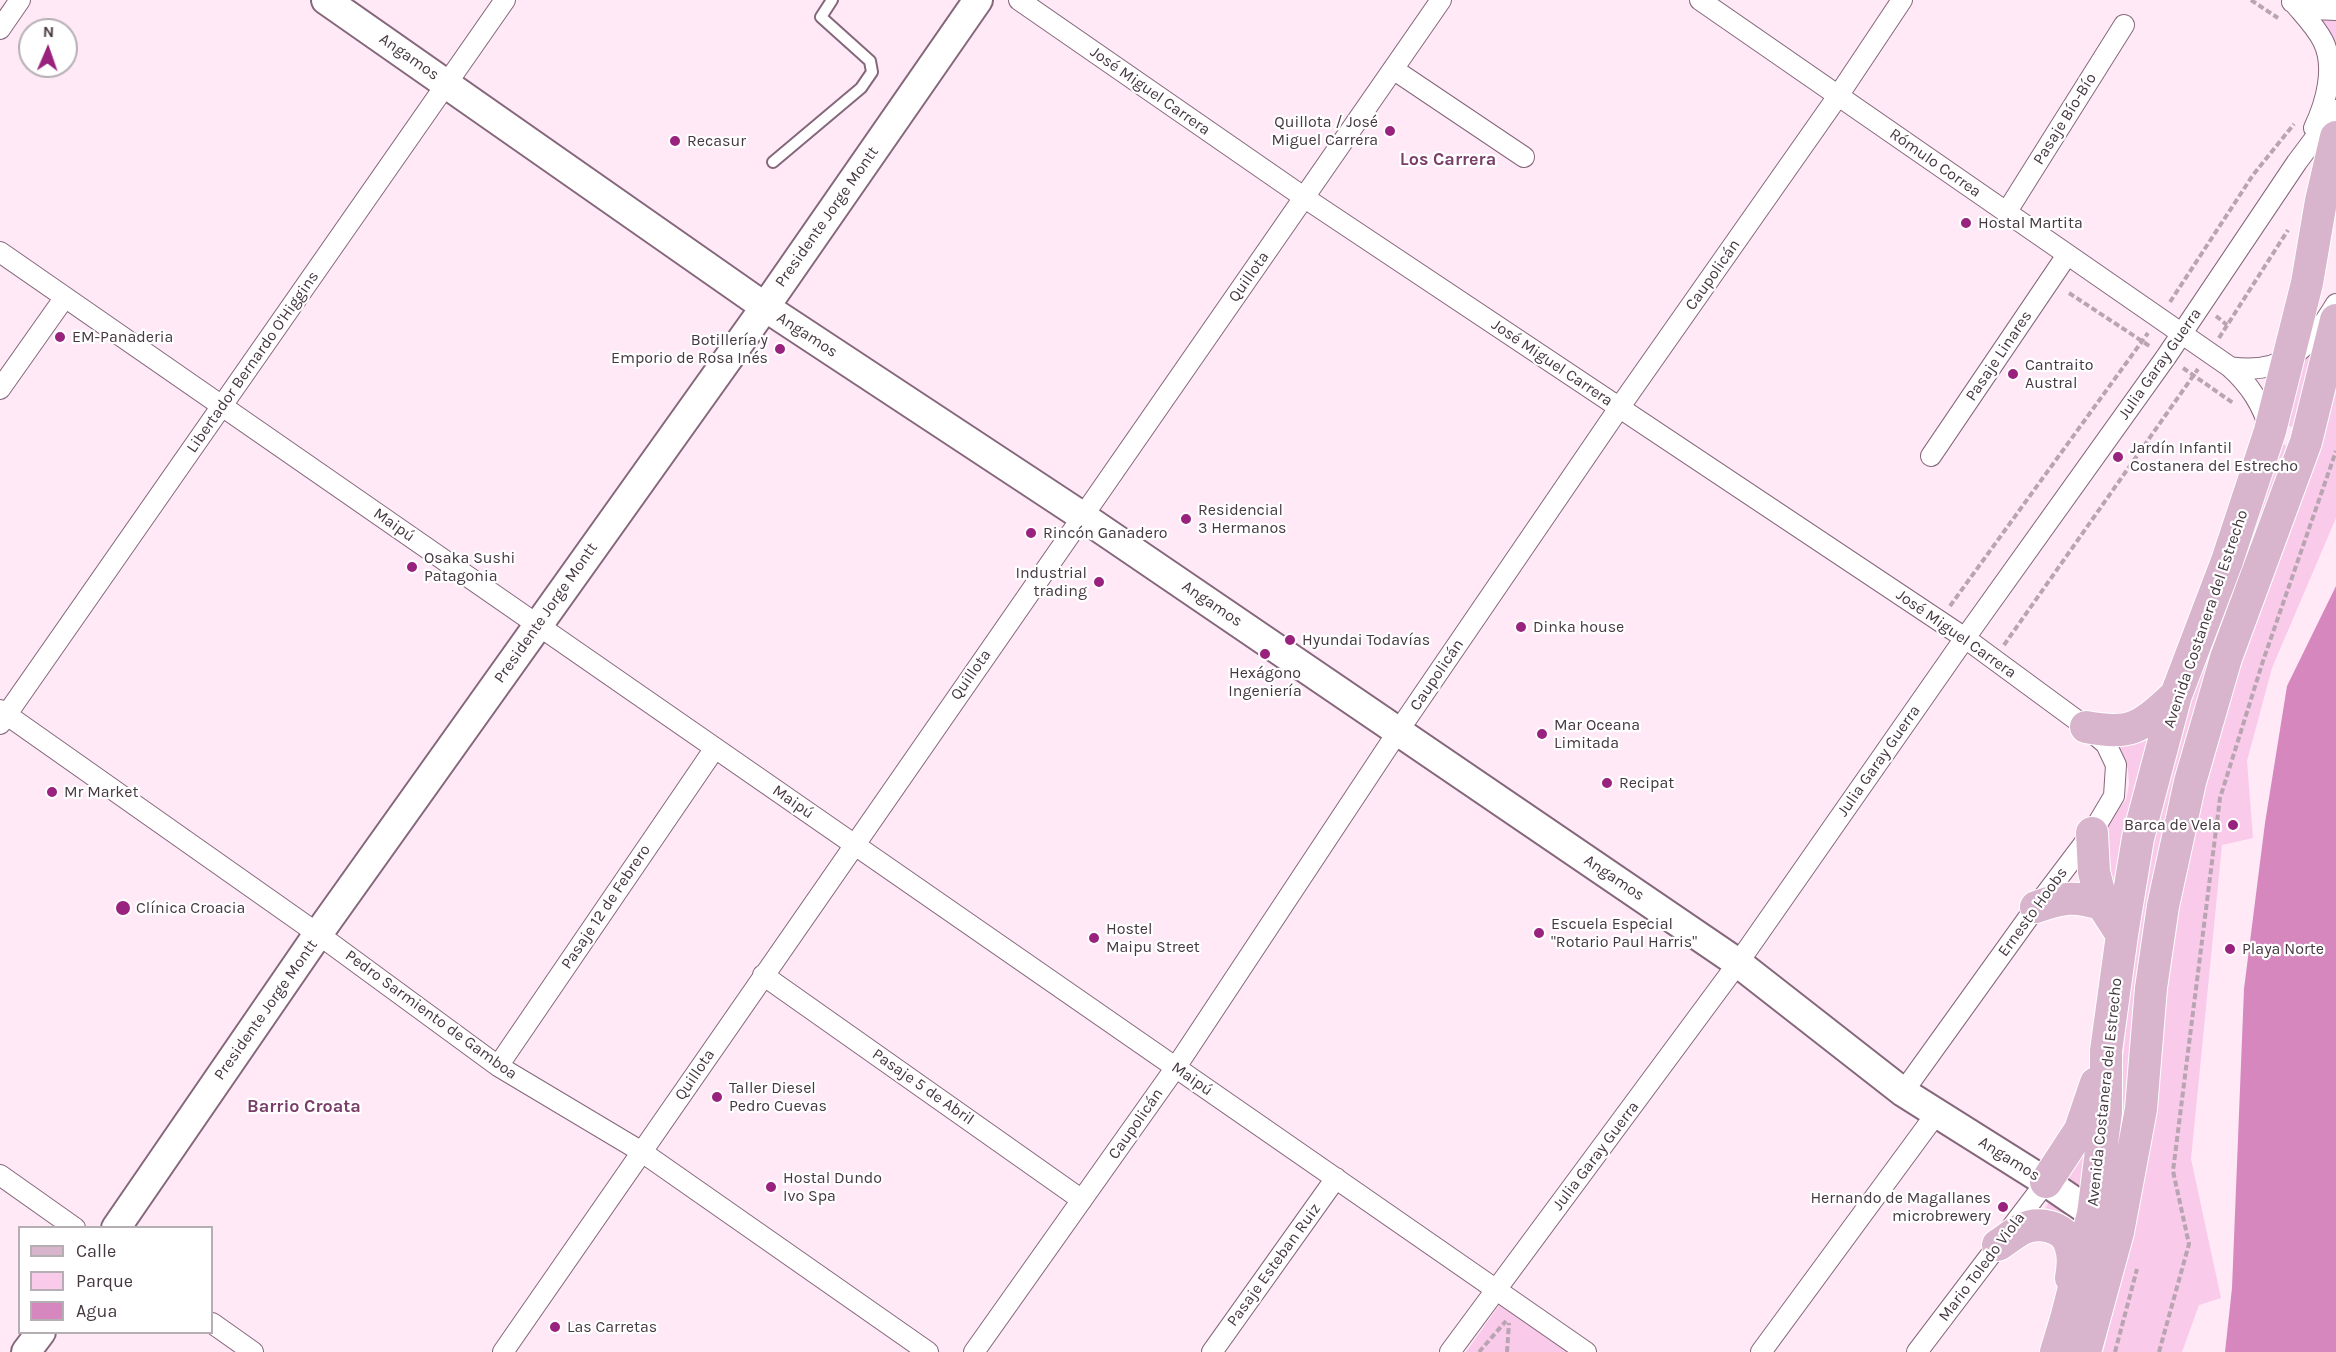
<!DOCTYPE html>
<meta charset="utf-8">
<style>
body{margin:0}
#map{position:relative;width:2336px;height:1352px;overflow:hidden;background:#ffe9f7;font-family:Karla,sans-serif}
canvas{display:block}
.legend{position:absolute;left:18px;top:1226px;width:195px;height:108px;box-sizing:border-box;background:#fff;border:2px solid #b5afb3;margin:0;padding:8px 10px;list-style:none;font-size:18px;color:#463841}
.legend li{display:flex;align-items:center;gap:12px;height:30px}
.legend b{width:30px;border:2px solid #b5afb3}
.north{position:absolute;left:18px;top:18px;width:60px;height:60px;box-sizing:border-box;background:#fff;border:2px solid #b5afb3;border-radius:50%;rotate:2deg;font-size:16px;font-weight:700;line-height:24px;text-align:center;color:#463841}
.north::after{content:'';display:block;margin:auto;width:21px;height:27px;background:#98227d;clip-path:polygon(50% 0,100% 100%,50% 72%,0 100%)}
</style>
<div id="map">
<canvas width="2336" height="1352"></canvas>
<ul class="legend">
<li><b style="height:8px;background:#d9b4cd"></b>Calle</li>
<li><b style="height:16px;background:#f9cae9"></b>Parque</li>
<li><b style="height:16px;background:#d688be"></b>Agua</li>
</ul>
<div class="north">N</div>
</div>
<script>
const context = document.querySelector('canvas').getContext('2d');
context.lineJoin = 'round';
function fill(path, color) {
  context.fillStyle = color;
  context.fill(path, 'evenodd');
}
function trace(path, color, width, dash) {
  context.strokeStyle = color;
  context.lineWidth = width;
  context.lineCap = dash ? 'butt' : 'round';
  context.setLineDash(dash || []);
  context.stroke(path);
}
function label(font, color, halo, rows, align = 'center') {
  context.font = font + ' Karla,sans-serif';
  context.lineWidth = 4.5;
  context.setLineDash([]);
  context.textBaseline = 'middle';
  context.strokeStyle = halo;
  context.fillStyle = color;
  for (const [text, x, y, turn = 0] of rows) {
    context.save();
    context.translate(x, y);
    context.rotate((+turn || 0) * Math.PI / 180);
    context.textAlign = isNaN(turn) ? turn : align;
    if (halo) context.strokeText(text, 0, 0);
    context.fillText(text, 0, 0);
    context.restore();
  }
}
fill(new Path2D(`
 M2313 16 2336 18V87Z
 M2318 341 2295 428 2286 425 2302 360Z
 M2336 373V518L2272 668 2247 761 2253 838 2222 845 2191 1159 2221 1298 2199 1305 2182 1352H2103L2136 1224 2165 966 2208 758Z
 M2281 443 2291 448 2248 559 2128 1094 2111 1224 2117 1116 2140 894 2162 781Z
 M2154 726 2114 902 2104 832 2112 816 2126 800 2129 784 2128 769 2121 753 2109 738Z
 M2090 1137 2080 1195 2058 1178Z
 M2053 1197 2078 1214 2074 1231 2039 1216Z
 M1500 1304 1583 1352H1466Z`), '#f9cae9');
fill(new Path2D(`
 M2336 586V1352H2225L2232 1288 2244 989 2265 823 2287 686Z`), '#d688be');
const lane = new Path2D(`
 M773 162 861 88 872 72 870 61 821 17 832 0`);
const street = new Path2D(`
 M1019 0 1305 198 1965 638 2086 727 2106 744 2116 765 2114 796 2092 833 2036 907 1903 1092
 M1700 0 2230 367C2250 385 2262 404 2270 430
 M2292 2 2314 9 2336 10
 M2294 3C2304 15 2316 27 2323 41 2336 67 2326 103 2314 128
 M0 29 20 0
 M1393 69 1524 157
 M2006 213 2124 25
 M0 252 1586 1352
 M2230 367C2284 376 2310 347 2336 304
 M0 389 65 297
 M1931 456 2067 255
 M0 710 318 934 498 1066 642 1152 928 1352
 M0 724 505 0
 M763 975 1082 1200
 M498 1066 715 748
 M0 1175 75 1228
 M212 1323 253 1352
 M503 1352 1441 0
 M974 1352 1176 1067 1399 730 1619 408 1838 96 1902 0
 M1212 1352 1336 1178
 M1450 1352 1738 963 1965 638 2166 357 2297 162 2336 110
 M1761 1352 1936 1114
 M1917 1352 2046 1182`);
const secondary = new Path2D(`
 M326 0 765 307 1082 516 1738 963 1903 1092 2046 1182 2093 1214
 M116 1228 318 934 765 307 978 0
 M26 1352 41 1332`);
const primary = new Path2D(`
 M2086 727C2135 736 2141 726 2176 695
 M2092 833 2094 872 2102 904 2122 935
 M2036 907C2064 897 2074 896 2102 904
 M2046 1182 2080 1130 2096 1083
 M1998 1245C2006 1240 2014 1233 2022 1229 2038 1221 2065 1226 2070 1245 2074 1255 2073 1267 2071 1278
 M2056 1352 2066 1319 2093 1214 2106 1112V1051L2122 935 2138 838 2176 695 2227 561 2270 431 2307 283 2321 201 2336 137
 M2085 1352 2118 1232 2141 1109 2151 988 2163 906 2190 782 2226 658 2306 442 2336 320`);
trace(lane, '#85677b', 14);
trace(street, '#85677b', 22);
trace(secondary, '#85677b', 32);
trace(primary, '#fff', 34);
trace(new Path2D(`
 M2251 0 2278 18
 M2069 293 2151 347
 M2170 302 2253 175 2294 124
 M2216 316 2227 325
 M2219 338 2288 230
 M2183 368 2233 403
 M1950 606 2148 333
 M2004 645 2198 369
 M1479 1352 1506 1321
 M1507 1352 1509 1323
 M2115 1352 2137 1269
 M2159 1352 2189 1244 2173 1171 2220 798 2263 661 2336 451`), '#b8a5b1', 4, [6, 3]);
trace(lane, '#fff', 10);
trace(street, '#fff', 20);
trace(secondary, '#fff', 28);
trace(primary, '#d9b4cd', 32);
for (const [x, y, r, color] of [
 [1390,131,6,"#98227d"],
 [675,141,6,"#98227d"],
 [1966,223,6,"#98227d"],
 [60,337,6,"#98227d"],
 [780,349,6,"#98227d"],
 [2013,374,6,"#98227d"],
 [2118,457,6,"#98227d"],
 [1186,519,6,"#98227d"],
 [1031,533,6,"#98227d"],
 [412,567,6,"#98227d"],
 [1099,582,6,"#98227d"],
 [1521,627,6,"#98227d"],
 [1290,640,6,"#98227d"],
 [1265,654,6,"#98227d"],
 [1542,734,6,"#98227d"],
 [1607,783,6,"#98227d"],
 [52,792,6,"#98227d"],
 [2233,825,6,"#98227d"],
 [123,908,8,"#98227d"],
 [1539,933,6,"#98227d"],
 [1094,938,6,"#98227d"],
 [2230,949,6,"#98227d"],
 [717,1097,6,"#98227d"],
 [771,1187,6,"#98227d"],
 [2003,1207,6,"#98227d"],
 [555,1327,6,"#98227d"]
]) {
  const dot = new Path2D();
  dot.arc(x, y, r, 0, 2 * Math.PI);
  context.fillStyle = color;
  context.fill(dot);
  trace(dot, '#fff', 2);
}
label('16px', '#463841', '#fff', [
 ["Angamos",409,57,35],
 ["José Miguel Carrera",1150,91,35],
 ["Pasaje Bío-Bío",2065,119,-58],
 ["Rómulo Correa",1935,163,35],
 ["Presidente Jorge Montt",827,217,-55],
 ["Caupolicán",1713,275,-55],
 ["Quillota",1249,277,-55],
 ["Angamos",807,335,33],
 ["Pasaje Linares",1999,356,-56],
 ["Libertador Bernardo O'Higgins",253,362,-55],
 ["José Miguel Carrera",1552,363,34],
 ["Julia Garay Guerra",2160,364,-55],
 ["Maipú",394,525,35],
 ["Angamos",1212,604,34],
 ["Presidente Jorge Montt",546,613,-55],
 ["Avenida Costanera del Estrecho",2206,619,-71],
 ["José Miguel Carrera",1956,634,35],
 ["Quillota",971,675,-55],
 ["Caupolicán",1437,675,-56],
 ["Julia Garay Guerra",1879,761,-55],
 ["Maipú",793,802,35],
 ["Angamos",1614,878,34],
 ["Pasaje 12 de Febrero",606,907,-56],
 ["Ernesto Hoobs",2033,912,-54],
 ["Presidente Jorge Montt",266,1010,-55],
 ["Pedro Sarmiento de Gamboa",431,1015,36],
 ["Quillota",695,1075,-56],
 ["Maipú",1192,1079,35],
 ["Pasaje 5 de Abril",923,1087,35],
 ["Avenida Costanera del Estrecho",2105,1092,-84],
 ["Caupolicán",1136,1124,-55],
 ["Julia Garay Guerra",1596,1156,-53],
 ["Angamos",2009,1159,32],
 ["Pasaje Esteban Ruiz",1274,1265,-54],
 ["Mario Toledo Viola",1982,1267,-53]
]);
label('16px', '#463841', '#fff', [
 ["Quillota / José",1378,122,"right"],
 ["Miguel Carrera",1378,140,"right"],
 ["Recasur",687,141],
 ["Hostal Martita",1978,223],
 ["EM-Panaderia",72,337],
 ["Botillería y",768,340,"right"],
 ["Emporio de Rosa Inés",768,358,"right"],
 ["Cantraito",2025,365],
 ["Austral",2025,383],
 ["Jardín Infantil",2130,448],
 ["Costanera del Estrecho",2130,466],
 ["Residencial",1198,510],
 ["3 Hermanos",1198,528],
 ["Rincón Ganadero",1043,533],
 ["Osaka Sushi",424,558],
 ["Patagonia",424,576],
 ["Industrial",1087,573,"right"],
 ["trading",1087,591,"right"],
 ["Dinka house",1533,627],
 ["Hyundai Todavías",1302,640],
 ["Hexágono",1265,673,"center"],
 ["Ingeniería",1265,691,"center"],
 ["Mar Oceana",1554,725],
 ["Limitada",1554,743],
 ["Recipat",1619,783],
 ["Mr Market",64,792],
 ["Barca de Vela",2221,825,"right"],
 ["Clínica Croacia",136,908],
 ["Escuela Especial",1551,924],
 ["\"Rotario Paul Harris\"",1551,942],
 ["Hostel",1106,929],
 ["Maipu Street",1106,947],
 ["Playa Norte",2242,949],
 ["Taller Diesel",729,1088],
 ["Pedro Cuevas",729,1106],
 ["Hostal Dundo",783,1178],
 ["Ivo Spa",783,1196],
 ["Hernando de Magallanes",1991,1198,"right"],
 ["microbrewery",1991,1216,"right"],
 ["Las Carretas",567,1327]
], 'left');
label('bold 18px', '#7a3e69', '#fff', [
 ["Los Carrera",1448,160],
 ["Barrio Croata",304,1107]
]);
</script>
